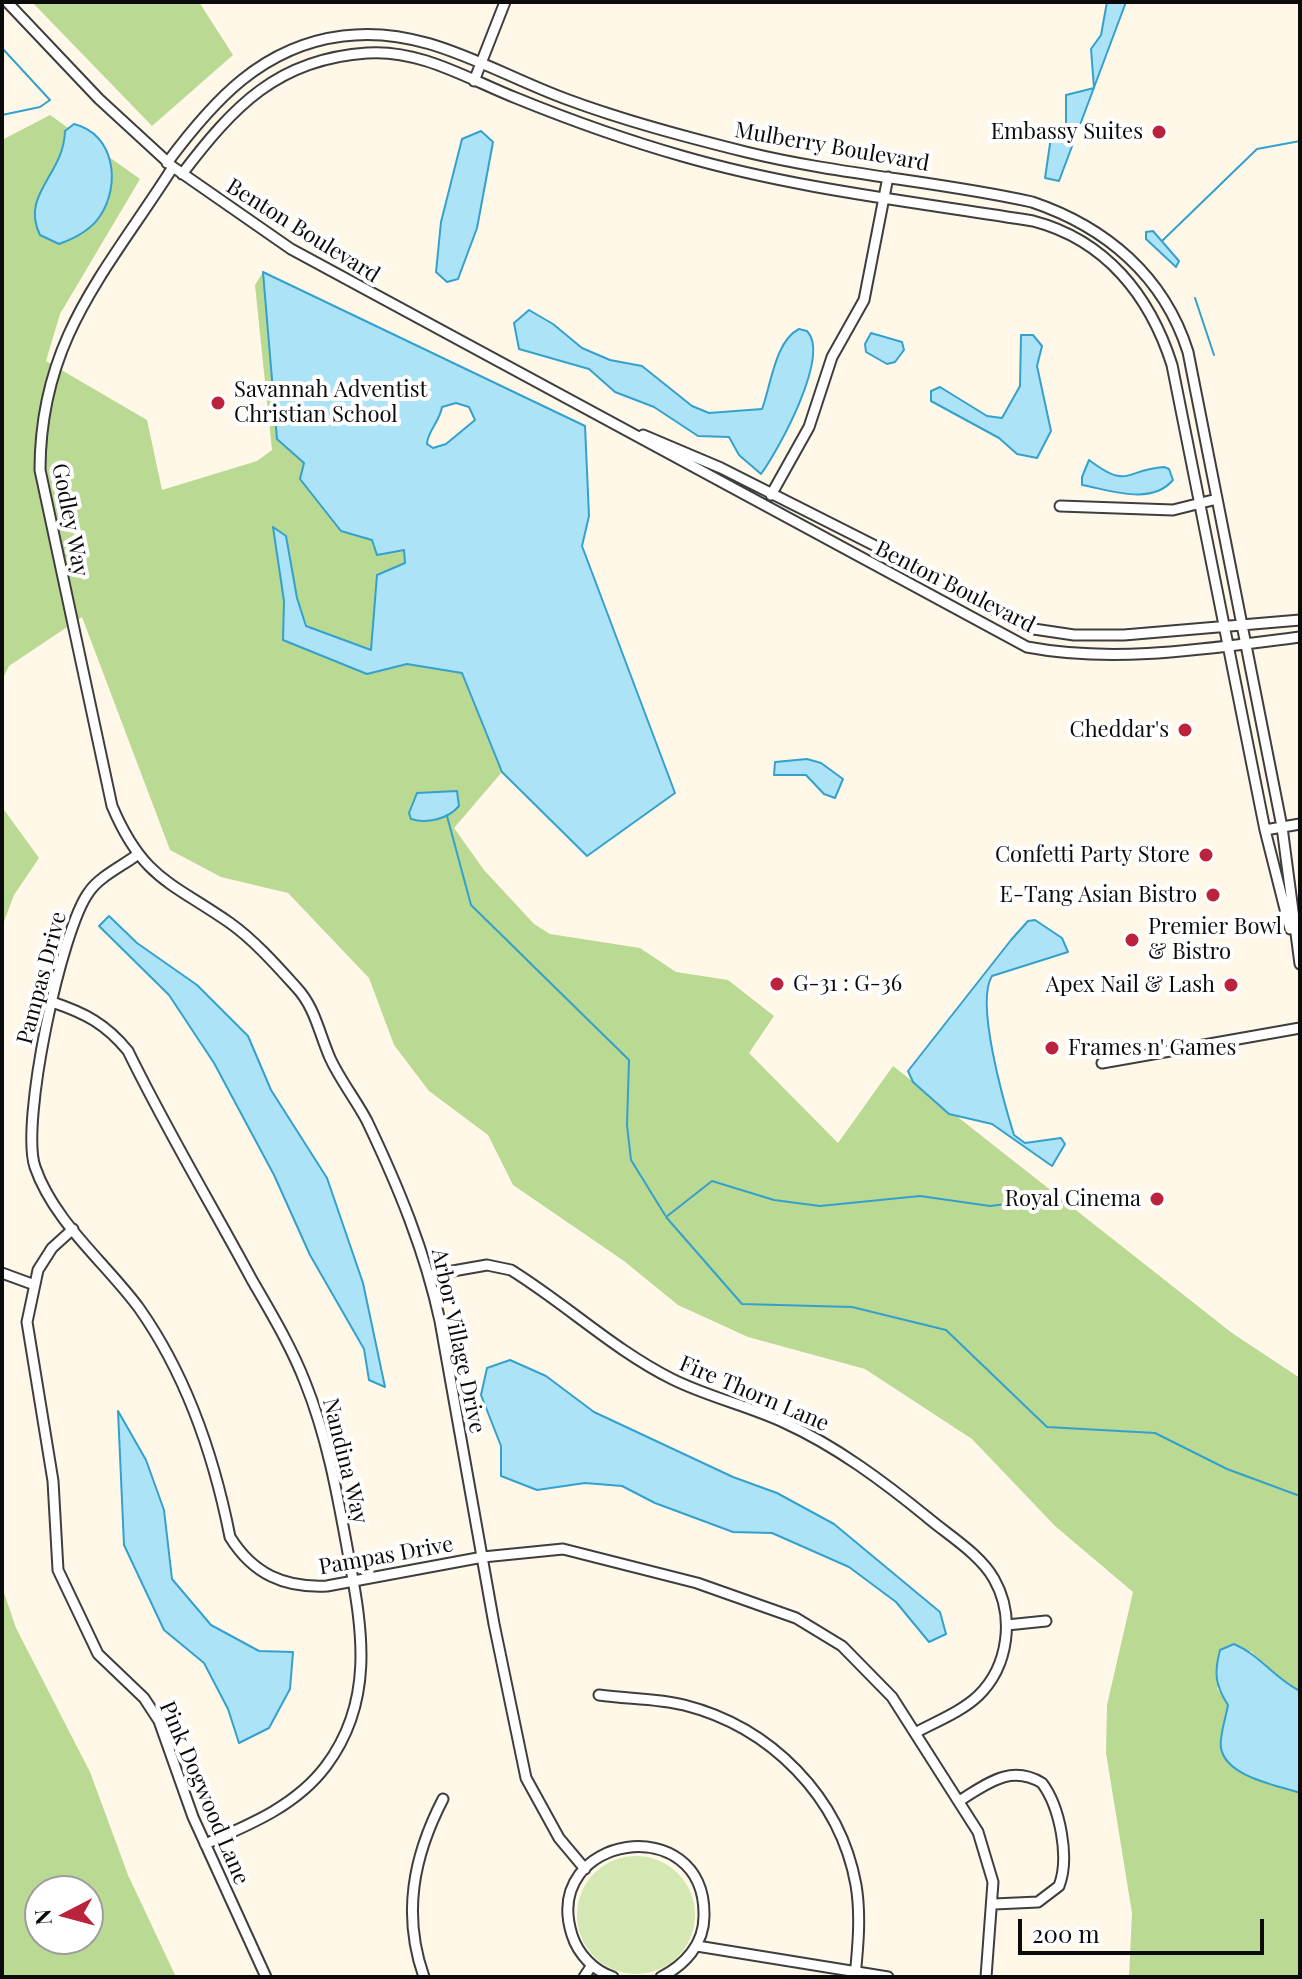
<!DOCTYPE html>
<style>
body{margin:0}
#map{position:relative;width:1302px;height:1979px;overflow:hidden;background:#fff8e8;font-family:"Playfair Display",serif}
canvas{display:block}
.frame{position:absolute;inset:0;border:4px solid #0b0b0b;pointer-events:none}
.north{position:absolute;left:24px;top:1875px;width:80px;height:80px;box-sizing:border-box;background:#fff;border:2px solid #9d9d9d;border-radius:50%;rotate:264deg;font-size:22px;font-weight:700;line-height:32px;text-align:center;color:#0b0b0b}
.north::after{content:'';display:block;margin:auto;width:28px;height:36px;background:#ba233b;clip-path:polygon(50% 0,100% 100%,50% 72%,0 100%)}
.scale{position:absolute;left:1018px;top:1919px;width:246px;height:36px;box-sizing:border-box;border:4px solid #0b0b0b;border-top:0;padding-left:10px;font-size:24px;line-height:28px;white-space:nowrap;color:#0b0b0b;-webkit-text-stroke:6px #fff;paint-order:stroke}
</style>
<div id="map">
<canvas width="1302" height="1979"></canvas>
<div class="frame"></div>
<div class="north">N</div>
<div class="scale">200 m</div>
</div>
<script>
const context = document.querySelector('canvas').getContext('2d');
context.lineJoin = 'round';
function fill(path, color) {
  context.fillStyle = color;
  context.fill(path, 'evenodd');
}
function trace(path, color, width, dash) {
  context.strokeStyle = color;
  context.lineWidth = width;
  context.lineCap = dash ? 'butt' : 'round';
  context.setLineDash(dash || []);
  context.stroke(path);
}
function label(font, color, halo, rows, align = 'center') {
  context.font = font + ' "Playfair Display",serif';
  context.lineWidth = 8;
  context.setLineDash([]);
  context.textBaseline = 'middle';
  context.strokeStyle = halo;
  context.fillStyle = color;
  for (const [text, x, y, turn = 0] of rows) {
    context.save();
    context.translate(x, y);
    context.rotate((+turn || 0) * Math.PI / 180);
    context.textAlign = isNaN(turn) ? turn : align;
    if (halo) context.strokeText(text, 0, 0);
    context.fillText(text, 0, 0);
    context.restore();
  }
}
fill(new Path2D(`
 M577 1915a59 59 0 1 1 118 0a59 59 0 1 1-118 0Z`), '#d4e8b3');
fill(new Path2D(`
 M32 2H199L233 55 152 126Z
 M50 115 140 179 60 314 46 361 147 420 162 490 257 461 272 450 255 285 263 272 277 439 304 463 372 540 404 549 406 563 377 575 372 650 307 626 297 598 286 536 274 528 284 601 283 640 367 674 407 664 462 673 502 772 454 828 484 870 534 924 550 934 640 948 676 972 728 980 774 1016 749 1053 838 1143 893 1066 1232 1333 1300 1378V1691L1276 1677 1251 1651 1217 1688 1228 1705 1226 1721 1247 1775 1300 1793V1977H1129L1132 1913 1106 1753 1107 1705 1133 1592 1055 1526 972 1439 865 1369 748 1337 678 1305 624 1261 513 1185 488 1135 429 1091 394 1045 369 978 288 893 221 877 170 850 82 617 9 666 2 680V140Z
 M2 807 39 858 14 895 2 927Z
 M2 1587 16 1628 90 1772 128 1875 176 1977H2ZM40 1891H88V1939H40Z`), '#bad992');
const water = new Path2D(`
 M1107 2H1126L1059 181 1045 178 1051 137 1066 129V95L1094 88 1091 49 1101 35Z
 M74 124C115 134 121 185 100 216 91 230 73 239 59 244L40 235C20 194 64 175 65 131Z
 M481 131 493 142 477 228 458 279 447 282 436 272 441 222 462 139Z
 M1153 231 1179 261 1176 267 1146 239V232Z
 M263 272 585 426 589 516 582 546 675 793 587 856 502 772 462 673 407 664 367 674 283 640 284 601 273 527 286 536 297 598 306 626 371 650 377 575 405 563 404 550 377 555 372 540 341 531 300 479 304 463 277 439ZM456 403 469 407 475 420 446 444 433 448 427 444C427 432 440 421 442 407Z
 M529 310 553 324 582 348 610 360 642 366 692 406 709 413 762 409C771 385 775 341 799 329L807 331C831 355 778 451 761 474L739 455 729 437 698 436 654 407 615 392 589 369 519 349 514 323Z
 M871 333 902 342 904 350 895 362 887 364 866 352 865 344Z
 M1021 335H1033L1042 346 1037 366 1051 431 1037 458 1017 454 999 438 931 401V391L940 387 987 416 1002 418 1020 386Z
 M1089 460C1129 490 1124 470 1164 467L1169 469 1173 480C1151 506 1110 490 1082 485V477Z
 M807 759 821 763 843 779 835 798 824 794 806 775H774L775 762Z
 M457 791 459 806C448 819 427 824 411 819L409 813 417 793Z
 M109 916 137 943 197 985 248 1036 271 1090 327 1178 363 1283 385 1387 369 1380 364 1349 310 1255 274 1175 214 1063 169 995 99 926Z
 M1035 920 1062 938 1068 952 992 976C975 1002 1004 1103 1014 1135L1025 1143 1061 1138 1065 1144 1052 1166 992 1124 949 1114 913 1082 908 1071 1011 940 1028 921Z
 M510 1360 546 1376 594 1412 733 1477 777 1493 834 1524 940 1612 946 1634 929 1642 896 1602 849 1567 772 1533 733 1532 655 1503 622 1486 585 1483 537 1490 501 1476V1446L481 1395 487 1368Z
 M118 1411 146 1460 164 1510 172 1579 211 1625 259 1651 293 1652 290 1689 269 1728 239 1743 228 1709 204 1663 164 1630 124 1545Z
 M1234 1644C1260 1655 1275 1679 1300 1691V1793C1277 1785 1226 1777 1221 1748 1219 1737 1226 1717 1228 1705 1215 1685 1214 1673 1220 1650Z`);
fill(water, '#ade3f6');
trace(water, '#34a1cd', 2);
trace(new Path2D(`
 M2 48 50 100 40 107 2 115
 M1162 241 1257 149 1300 141
 M1195 298 1214 355
 M447 816 471 905 629 1060 627 1125 631 1160 665 1215
 M1039 1200 990 1206 920 1196 820 1206 774 1200 712 1181 666 1217 742 1304 852 1307 946 1330 1047 1427 1155 1433 1227 1469 1300 1496`), '#34a1cd', 2);
const minor = new Path2D(`
 M7 2 99 99 173 167 291 249 1027 647C1116 664 1211 648 1300 637
 M474 81 505 2
 M167 163C213 101 262 46 343 36 425 25 492 72 566 99 625 121 686 137 746 152 840 175 938 181 1032 202 1106 227 1164 276 1188 352L1282 827 1300 964
 M173 167C106 272 40 339 40 470L112 806C143 879 171 882 230 923 254 940 277 966 296 987 315 1007 319 1033 330 1058 340 1080 356 1100 367 1121 398 1186 425 1251 440 1321L494 1624 526 1778 559 1838 585 1869
 M182 174C233 107 277 59 367 53 420 49 468 79 516 98 570 120 626 140 682 156 796 189 916 202 1033 221 1106 240 1150 296 1172 365L1265 830 1290 929
 M643 435 721 468 933 575 1027 628 1074 635H1124L1300 620
 M771 495 809 427 832 357 864 300 888 177
 M1060 506 1173 510 1217 499
 M1265 830 1300 824
 M137 855C122 866 99 877 89 892 61 929 20 1124 35 1167 54 1222 105 1262 139 1308 187 1376 214 1456 230 1537 253 1574 284 1588 327 1586L483 1557 563 1549 697 1583 796 1618 842 1646 892 1697 978 1832 993 1882 986 1977
 M52 1002C85 1013 106 1024 128 1051 166 1129 211 1204 252 1280 271 1313 291 1346 305 1382 328 1439 338 1498 349 1558 363 1632 374 1702 326 1766 296 1806 249 1825 205 1844
 M1102 1063 1300 1028
 M73 1229 52 1248 38 1270 27 1322 53 1481 58 1570 98 1654 144 1698 159 1721 193 1817 266 1977
 M2 1273 32 1284
 M430 1275 487 1265 511 1270C566 1304 614 1350 672 1379 708 1397 749 1406 785 1423 836 1446 884 1482 927 1517 948 1535 980 1554 994 1579 1015 1616 1009 1666 978 1696 961 1712 935 1722 915 1733
 M1007 1625 1046 1621
 M599 1695C626 1699 657 1698 684 1705 771 1727 840 1797 856 1885 861 1915 858 1947 855 1977
 M959 1801C987 1784 1010 1764 1042 1783 1060 1807 1070 1858 1059 1886L1038 1902 994 1904
 M697 1946 888 1977
 M424 1977C402 1915 413 1857 443 1799
 M584 1977 592 1965
 M613 1977C594 1971 578 1954 572 1935 540 1834 706 1809 704 1916 704 1944 685 1965 661 1977`);
trace(minor, '#3e3e3e', 13);
trace(minor, '#fff', 9);
for (const [x, y, r, color] of [
 [1159,132,8,"#ba233b"],
 [218,403,8,"#ba233b"],
 [1185,730,8,"#ba233b"],
 [1206,855,8,"#ba233b"],
 [1213,895,8,"#ba233b"],
 [1132,940,8,"#ba233b"],
 [777,984,8,"#ba233b"],
 [1231,985,8,"#ba233b"],
 [1052,1048,8,"#ba233b"],
 [1157,1199,8,"#ba233b"]
]) {
  const dot = new Path2D();
  dot.arc(x, y, r, 0, 2 * Math.PI);
  context.fillStyle = color;
  context.fill(dot);
  trace(dot, '#fff', 3);
}
label('22px', '#0b0b0b', '#fff', [
 ["Embassy Suites",1143,132],
 ["Savannah Adventist",234,390,"left"],
 ["Christian School",234,415,"left"],
 ["Cheddar's",1169,730],
 ["Confetti Party Store",1190,855],
 ["E-Tang Asian Bistro",1197,895],
 ["Premier Bowl",1148,927,"left"],
 ["& Bistro",1148,952,"left"],
 ["G-31 : G-36",793,984,"left"],
 ["Apex Nail & Lash",1215,985],
 ["Frames n' Games",1068,1048,"left"],
 ["Royal Cinema",1141,1199]
], 'right');
label('22px', '#0b0b0b', '#fff', [
 ["Mulberry Boulevard",832,147,10],
 ["Benton Boulevard",303,231,32],
 ["Godley Way",70,520,79],
 ["Benton Boulevard",955,587,27],
 ["Pampas Drive",42,978,-75],
 ["Arbor Village Drive",458,1341,78],
 ["Fire Thorn Lane",754,1394,23],
 ["Nandina Way",345,1461,76],
 ["Pampas Drive",386,1556,-10],
 ["Pink Dogwood Lane",204,1793,67]
]);
</script>
